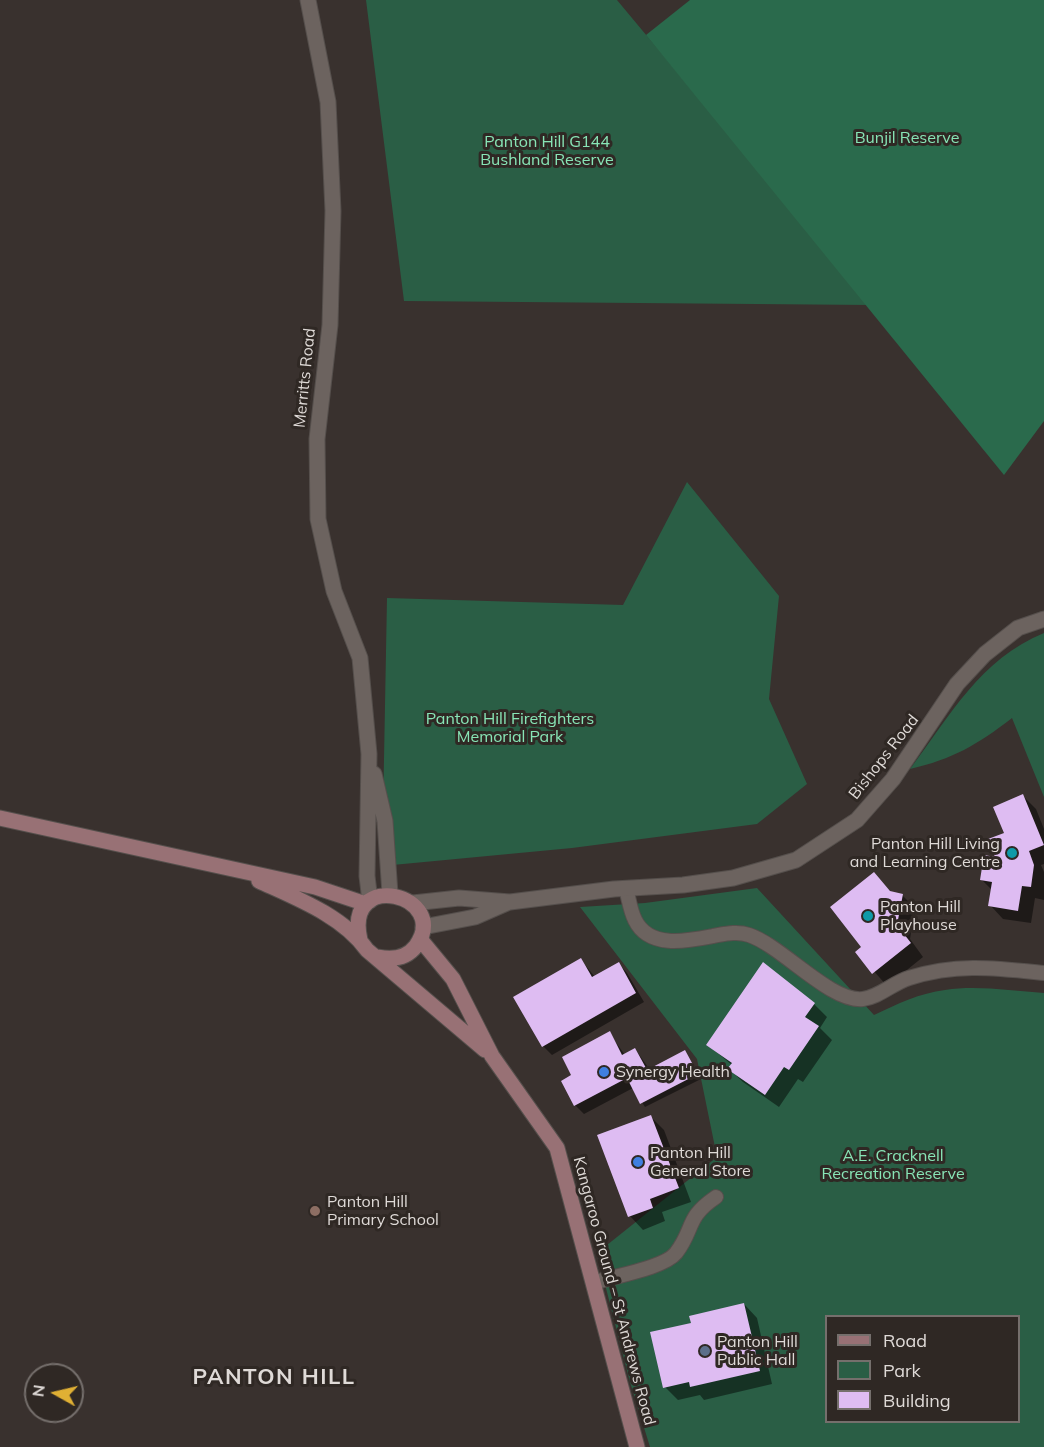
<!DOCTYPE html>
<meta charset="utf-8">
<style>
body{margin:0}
#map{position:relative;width:1044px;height:1447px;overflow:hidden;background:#39312e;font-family:Mulish,sans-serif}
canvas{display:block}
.legend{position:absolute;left:825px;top:1315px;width:195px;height:108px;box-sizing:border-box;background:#2f2824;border:2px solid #756f6c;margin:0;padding:8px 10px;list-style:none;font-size:18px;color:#dfdad7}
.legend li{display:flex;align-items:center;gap:12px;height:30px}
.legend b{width:30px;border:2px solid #756f6c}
.north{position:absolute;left:24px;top:1363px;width:60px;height:60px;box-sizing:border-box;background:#2f2824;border:2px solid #756f6c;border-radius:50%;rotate:278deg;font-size:16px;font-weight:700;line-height:24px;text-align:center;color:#dfdad7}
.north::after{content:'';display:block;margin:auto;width:21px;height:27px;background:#e0b034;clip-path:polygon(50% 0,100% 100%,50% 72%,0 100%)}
</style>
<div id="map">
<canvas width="1044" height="1447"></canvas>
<ul class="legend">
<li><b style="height:8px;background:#987175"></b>Road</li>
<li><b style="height:16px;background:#2a5e45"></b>Park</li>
<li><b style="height:16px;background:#debcf2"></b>Building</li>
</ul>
<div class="north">N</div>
</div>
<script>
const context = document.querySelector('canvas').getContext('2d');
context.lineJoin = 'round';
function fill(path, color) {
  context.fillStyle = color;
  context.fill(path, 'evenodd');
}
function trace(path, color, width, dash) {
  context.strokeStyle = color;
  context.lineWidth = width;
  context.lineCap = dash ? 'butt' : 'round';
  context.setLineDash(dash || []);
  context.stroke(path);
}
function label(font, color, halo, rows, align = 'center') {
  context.font = font + ' Mulish,sans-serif';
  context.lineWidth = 6;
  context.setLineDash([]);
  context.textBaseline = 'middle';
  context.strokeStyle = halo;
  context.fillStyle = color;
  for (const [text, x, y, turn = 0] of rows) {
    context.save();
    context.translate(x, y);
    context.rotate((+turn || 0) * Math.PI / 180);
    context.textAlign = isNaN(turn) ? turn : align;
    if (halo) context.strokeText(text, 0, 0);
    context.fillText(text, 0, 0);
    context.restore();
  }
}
fill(new Path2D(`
 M366 0H617L871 305 404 301Z
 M687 482 779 596 769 699 807 784 757 824 572 848 382 866 387 598 623 605Z
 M1044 633V797L1012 718C977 745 953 759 910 769 950 716 980 659 1044 633Z
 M757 888 874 1015C897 1004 920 993 945 990 977 985 1012 991 1044 993V1447H650L630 1382 597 1253 717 1157 697 1059 580 907 645 903ZM826 1316H1018V1422H826Z`), '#2a5e45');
fill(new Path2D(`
 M690 0H1044V421L1004 475 646 35Z`), '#2a6a4c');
fill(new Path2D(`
 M1023 796 1036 809 1044 829V864L1041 865 1044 872V900L1035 898 1031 923 1003 919 990 905 992 890 981 879 998 859Z
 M874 874 892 893 902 895 915 908 910 939 923 957 887 986 857 952 863 947Z
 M581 960 595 977 619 964 627 973 644 1002 552 1055 543 1046Z
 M814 1004 827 1017 820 1028 832 1040 803 1082 798 1079 779 1107 743 1082 729 1069 732 1065 708 1045Z
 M609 1033 625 1055 635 1049 650 1070 685 1052 701 1079 645 1107 633 1088 584 1114 575 1105 573 1076Z
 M651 1117 664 1130 691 1202 662 1212 665 1221 643 1230 630 1216Z
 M744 1304 757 1318 772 1384 704 1400 700 1395 678 1400 665 1387 693 1324Z`), '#0007');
fill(new Path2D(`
 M1023 794 1044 845 1029 851 1034 865 1031 887 1022 886 1018 911 988 906 992 882 980 880 984 855 995 857 988 839 1004 833 993 807Z
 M874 872 890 891 903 894 897 925 911 943 872 974 855 952 861 947 830 907Z
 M581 958 592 977 619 962 636 993 542 1047 513 997Z
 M763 962 815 1003 805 1017 819 1026 789 1070 784 1067 765 1095 727 1069 732 1063 706 1045Z
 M610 1031 622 1055 635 1048 646 1068 574 1106 561 1081 571 1075 562 1057Z
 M685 1050 698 1074 640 1104 628 1080Z
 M651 1115 679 1188 650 1199 653 1208 628 1217 597 1135Z
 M744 1303 760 1371 690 1387 689 1382 663 1388 650 1332 691 1323 689 1316Z`), '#debcf2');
const lane = new Path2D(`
 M626 889C629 899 630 910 635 920 649 949 687 941 713 936 725 934 737 931 749 935 782 946 831 1003 863 999 879 997 893 983 909 978 957 963 995 968 1044 973
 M593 1283C614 1276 664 1268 676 1253 695 1228 685 1218 716 1197`);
const street = new Path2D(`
 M308 0 328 102 333 211 330 325 317 439 318 519 334 591 360 658 369 754 367 876 370 901
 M374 774 385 821 390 894
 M413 903 459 898 510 902 614 889 683 885 733 878 796 860 857 820 893 779 957 684 985 654 1018 628 1044 619
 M423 927 475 917 507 903`);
const secondary = new Path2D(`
 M0 818 315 887 366 904
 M259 881C296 898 343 916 367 950L485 1050
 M420 939 453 979 492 1056 557 1148 637 1447
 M360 940C343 867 452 895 416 946 406 959 392 960 378 957`);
trace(lane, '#554f4c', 16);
trace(street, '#554f4c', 17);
trace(secondary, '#554f4c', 17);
trace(lane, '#6c635f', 14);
trace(street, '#6c635f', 15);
trace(secondary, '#987175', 15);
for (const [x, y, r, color] of [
 [1012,853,6,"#0f9aa8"],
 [868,916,6,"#0f9aa8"],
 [604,1072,6,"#3f7fe0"],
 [638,1162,6,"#3f7fe0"],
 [315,1211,6,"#8d6e63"],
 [705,1351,6,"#5c6f8a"]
]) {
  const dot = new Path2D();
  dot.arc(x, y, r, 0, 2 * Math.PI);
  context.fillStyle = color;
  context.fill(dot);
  trace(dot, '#2f2824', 2);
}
label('16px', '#88e5b6', '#2f2824', [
 ["Bunjil Reserve",907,138],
 ["Panton Hill G144",547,142],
 ["Bushland Reserve",547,160],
 ["Panton Hill Firefighters",510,719],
 ["Memorial Park",510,737],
 ["A.E. Cracknell",893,1156],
 ["Recreation Reserve",893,1174]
]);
label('16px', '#dfdad7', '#2f2824', [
 ["Merritts Road",305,378,-84],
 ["Bishops Road",884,757,-52],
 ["Kangaroo Ground – St Andrews Road",614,1291,75]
]);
label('16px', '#dfdad7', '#2f2824', [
 ["Panton Hill Living",1000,844,"right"],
 ["and Learning Centre",1000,862,"right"],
 ["Panton Hill",880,907],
 ["Playhouse",880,925],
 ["Synergy Health",616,1072],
 ["Panton Hill",650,1153],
 ["General Store",650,1171],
 ["Panton Hill",327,1202],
 ["Primary School",327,1220],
 ["Panton Hill",717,1342],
 ["Public Hall",717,1360]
], 'left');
context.letterSpacing = '1.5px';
label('bold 22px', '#dfdad7', '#2f2824', [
 ["PANTON HILL",274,1377]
]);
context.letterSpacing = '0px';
</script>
